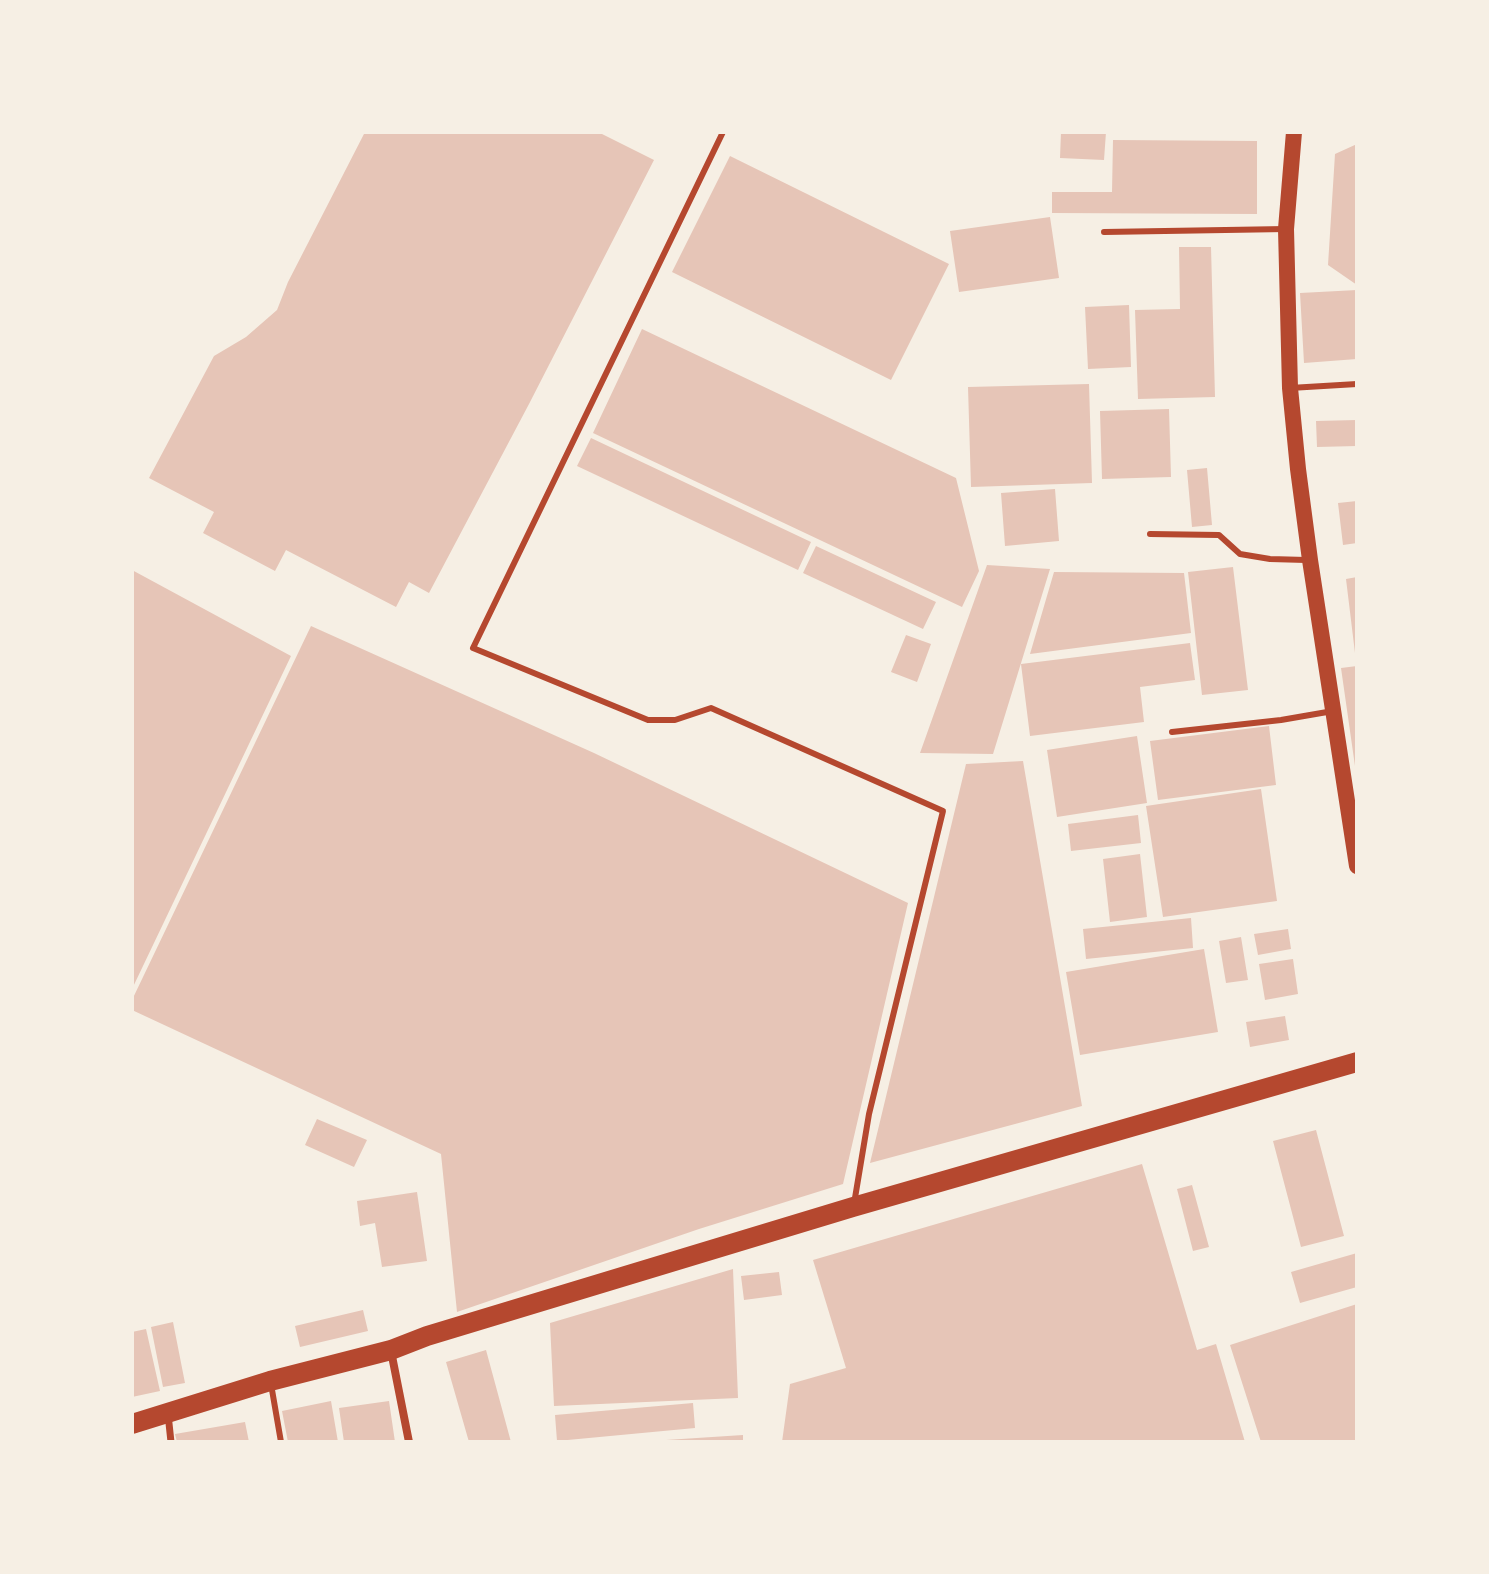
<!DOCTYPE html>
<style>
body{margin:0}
#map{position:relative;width:1489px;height:1574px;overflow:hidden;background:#f6efe4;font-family:"Public Sans",sans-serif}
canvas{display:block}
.frame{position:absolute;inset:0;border:134px solid #f6efe4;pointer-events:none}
</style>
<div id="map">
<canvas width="1489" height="1574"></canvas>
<div class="frame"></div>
</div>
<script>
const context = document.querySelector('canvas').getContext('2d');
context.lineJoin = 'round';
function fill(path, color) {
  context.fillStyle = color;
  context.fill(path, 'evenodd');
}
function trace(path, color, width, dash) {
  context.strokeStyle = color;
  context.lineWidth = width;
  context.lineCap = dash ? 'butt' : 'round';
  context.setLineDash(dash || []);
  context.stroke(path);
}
fill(new Path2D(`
 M365 132H598L654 160 529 404 429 593 409 582 396 607 286 550 275 571 203 533 214 512 149 478 214 356 246 337 277 310 288 282Z
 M1061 132H1106L1104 160 1060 158Z
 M1113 140 1257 141V214L1052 213V192H1112Z
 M1357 144V285L1328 265 1335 154Z
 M730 156 949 264 891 380 672 272Z
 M1050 217 1059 278 959 292 950 231Z
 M1179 247H1211L1215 397 1138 399 1135 310 1180 309Z
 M1357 290V359L1304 363 1300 293Z
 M1129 305 1131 367 1088 369 1085 307Z
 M642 329 956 478 979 571 962 607 593 433Z
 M1089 384 1092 483 971 487 968 387Z
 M1169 409 1171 477 1102 479 1100 411Z
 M1357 420V446L1317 447 1316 421Z
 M591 438 811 542 798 570 577 466Z
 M1207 468 1212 525 1192 527 1187 470Z
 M1055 489 1059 541 1005 546 1001 493Z
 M1357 501V543L1343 545 1338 503Z
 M816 546 936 602 923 629 803 573Z
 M987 565 1050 569 993 754 920 753Z
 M1233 567 1248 690 1202 695 1188 572Z
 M132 570 291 656 132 989Z
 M1054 572 1184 573 1191 633 1030 654Z
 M1357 577V653H1355L1346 579Z
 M311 626 594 753 908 903 843 1184 699 1229 457 1312 441 1154 132 1010V1000Z
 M906 635 931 644 917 682 891 672Z
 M1190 643 1195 680 1140 687 1144 722 1030 736 1021 664Z
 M1357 666V766H1355L1341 668Z
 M1269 726 1276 785 1158 800 1150 741Z
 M1137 736 1147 803 1057 817 1047 750Z
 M1023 761 1082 1106 870 1163 966 764Z
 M1261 789 1277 901 1163 917 1146 806Z
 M1138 815 1141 843 1071 851 1068 824Z
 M1140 854 1147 917 1110 922 1103 859Z
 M1191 918 1193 948 1086 959 1083 929Z
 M1288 929 1291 949 1258 955 1254 934Z
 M1241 937 1248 980 1226 983 1219 941Z
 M1204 949 1218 1032 1080 1055 1066 972Z
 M1293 959 1298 994 1265 1000 1259 964Z
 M1285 1016 1289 1040 1250 1047 1246 1022Z
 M317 1119 367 1140 354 1167 305 1145Z
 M1316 1130 1344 1236 1301 1247 1273 1141Z
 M1142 1164 1197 1350 1216 1344 1245 1442H782L790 1384 846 1368 813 1260Z
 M1192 1185 1209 1247 1193 1251 1177 1189Z
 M417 1192 427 1261 382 1267 375 1223 360 1226 357 1201Z
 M1357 1253V1287L1300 1303 1291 1272Z
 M733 1269 738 1398 554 1406 550 1323Z
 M779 1272 782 1295 744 1300 741 1276Z
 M1357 1304V1442H1261L1230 1345Z
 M363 1310 368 1331 300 1347 295 1326Z
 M173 1322 185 1383 163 1387 151 1327Z
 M146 1329 160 1391 132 1397V1332Z
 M486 1350 511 1442H469L446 1362Z
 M331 1401 338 1442H288L282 1411Z
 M389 1401 395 1442H344L339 1408Z
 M693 1403 695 1428 557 1441 555 1415Z
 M245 1422 249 1442H177L175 1434Z
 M743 1435V1442H666V1440Z`), '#e6c5b7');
trace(new Path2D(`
 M723 132 473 648 648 720H675L711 708 943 811 869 1114 854 1204
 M1104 232 1286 229
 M1290 388 1357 384
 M1150 534 1219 535 1240 554 1270 559 1306 560
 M1172 732 1281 720 1333 711
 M271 1384 281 1442`), '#b5482f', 6);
trace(new Path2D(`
 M168 1414 171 1442`), '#b5482f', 7);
trace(new Path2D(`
 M391 1351 409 1442`), '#b5482f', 8);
trace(new Path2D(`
 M1294 132 1286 229 1290 388 1298 469 1310 560 1357 866`), '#b5482f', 16);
trace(new Path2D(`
 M132 1424 270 1381 391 1350 427 1336 853 1207 1357 1062`), '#b5482f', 20);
</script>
